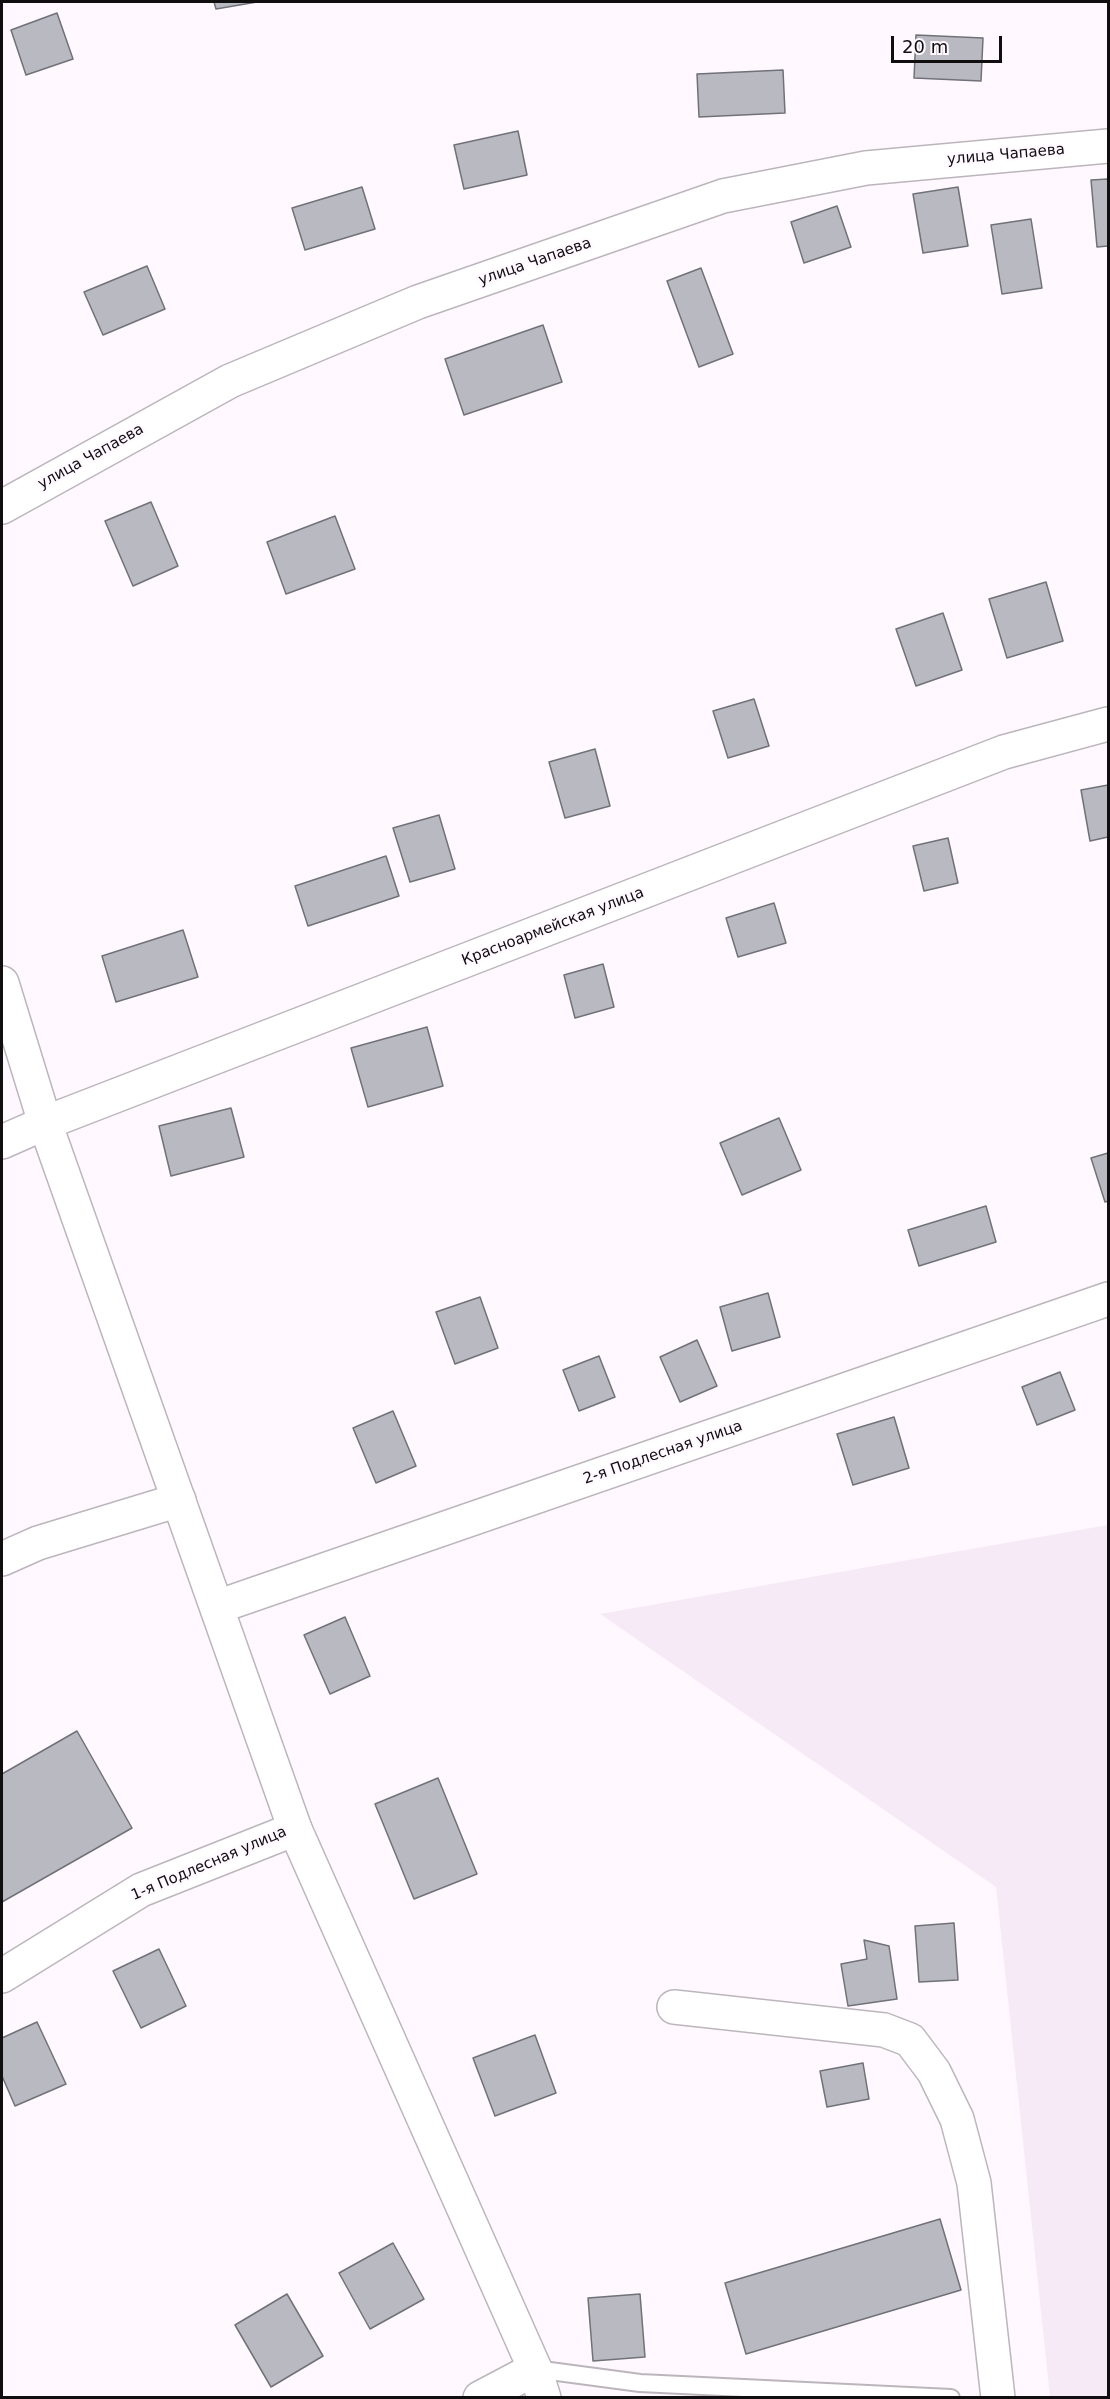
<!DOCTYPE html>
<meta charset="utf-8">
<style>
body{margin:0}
#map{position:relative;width:1110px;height:2399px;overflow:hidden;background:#fff8ff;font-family:"DejaVu Sans",sans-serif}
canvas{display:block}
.frame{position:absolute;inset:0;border:3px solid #110e10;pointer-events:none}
.scale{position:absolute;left:891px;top:36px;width:111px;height:27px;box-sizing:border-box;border:3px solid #110e10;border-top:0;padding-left:8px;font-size:18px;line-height:21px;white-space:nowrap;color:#110e10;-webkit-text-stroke:4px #fff8ff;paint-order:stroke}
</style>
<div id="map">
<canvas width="1110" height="2399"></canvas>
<div class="frame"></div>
<div class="scale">20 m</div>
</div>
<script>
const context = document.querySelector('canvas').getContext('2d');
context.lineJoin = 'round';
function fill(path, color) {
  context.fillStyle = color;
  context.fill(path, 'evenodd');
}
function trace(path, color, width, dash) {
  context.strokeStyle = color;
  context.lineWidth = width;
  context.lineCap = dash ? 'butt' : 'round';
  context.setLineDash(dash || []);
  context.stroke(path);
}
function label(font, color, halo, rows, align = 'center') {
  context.font = font + ' "DejaVu Sans",sans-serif';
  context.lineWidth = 4.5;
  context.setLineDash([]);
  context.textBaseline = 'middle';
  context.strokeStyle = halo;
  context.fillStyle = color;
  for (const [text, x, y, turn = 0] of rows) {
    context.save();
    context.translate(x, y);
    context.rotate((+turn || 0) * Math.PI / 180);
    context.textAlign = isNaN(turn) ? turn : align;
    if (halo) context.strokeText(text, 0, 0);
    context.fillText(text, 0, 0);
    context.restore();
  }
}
fill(new Path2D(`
 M1108 1525V2397H1050L996 1887 600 1614Z`), '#f6eaf6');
const building = new Path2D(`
 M214 2H257L216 9Z
 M57 13 73 59 26 75 11 30Z
 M916 35 983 38 981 81 914 78Z
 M783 70 785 113 699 117 697 74Z
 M518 131 527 175 464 189 454 145Z
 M1108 179V246L1097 247 1091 180Z
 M362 187 375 229 305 250 292 208Z
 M958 187 968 246 923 253 913 194Z
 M837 206 851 247 804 263 791 222Z
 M1031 219 1042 288 1002 294 991 225Z
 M147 266 165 309 103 335 84 292Z
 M701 268 733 354 699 367 667 281Z
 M543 325 562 382 464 415 445 359Z
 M151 502 178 566 133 586 105 521Z
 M335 516 355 569 286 594 267 542Z
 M1046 582 1063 641 1007 658 989 599Z
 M943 613 962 670 916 686 896 629Z
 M754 699 769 746 728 758 713 711Z
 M595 749 610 806 565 818 549 762Z
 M1108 785V837L1090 841 1081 790Z
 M439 815 455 869 410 882 393 828Z
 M948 838 958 883 924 891 913 846Z
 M386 856 399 896 308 926 295 886Z
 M774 903 786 943 738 957 726 918Z
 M183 930 198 977 116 1002 102 956Z
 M603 964 614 1007 575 1018 564 975Z
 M427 1027 443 1086 368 1107 351 1048Z
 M231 1108 244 1157 171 1176 159 1126Z
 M779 1118 801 1170 742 1195 720 1143Z
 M1108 1153V1201L1105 1202 1091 1158Z
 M986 1206 996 1242 919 1266 908 1230Z
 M768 1293 780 1337 732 1351 720 1307Z
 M480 1297 498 1348 455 1364 436 1312Z
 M697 1340 717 1386 680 1402 660 1357Z
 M599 1356 615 1397 579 1411 563 1370Z
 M1060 1372 1075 1410 1037 1425 1022 1387Z
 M393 1411 416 1466 376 1483 353 1428Z
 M894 1417 909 1468 853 1485 837 1434Z
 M345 1617 370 1676 330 1694 304 1635Z
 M77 1731 132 1828 2 1902V1774Z
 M438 1778 477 1874 414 1899 375 1804Z
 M954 1923 958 1980 919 1982 915 1926Z
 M864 1940 889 1946 897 1999 848 2006 841 1964 867 1959Z
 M159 1949 186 2006 141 2028 113 1971Z
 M37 2022 66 2084 15 2106 2 2076V2038Z
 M535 2035 556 2093 495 2116 473 2058Z
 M863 2063 869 2099 827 2107 820 2071Z
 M940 2219 961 2290 746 2354 725 2283Z
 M393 2243 424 2299 370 2329 339 2273Z
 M287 2294 323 2356 271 2387 235 2325Z
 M640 2294 645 2357 593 2361 588 2298Z`);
fill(building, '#b9b9c2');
trace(building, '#717179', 1.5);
const lane = new Path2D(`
 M535 2369 640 2383 951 2398`);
const street = new Path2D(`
 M2 507 230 381 418 302 723 196 866 168 1108 146
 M2 1142 45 1123 1004 752 1108 724
 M2 1559 38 1543 179 1500
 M217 1607 1108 1299
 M2 1976 141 1890 295 1829
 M674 2007 884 2030 910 2040 934 2072 957 2119 974 2183 998 2398
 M480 2398 535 2369`);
const secondary = new Path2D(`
 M2 983 45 1123 295 1829 535 2369 544 2398`);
trace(lane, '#bcb6bc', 20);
trace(street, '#bcb6bc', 36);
trace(secondary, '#bcb6bc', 36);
trace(lane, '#fff', 16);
trace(street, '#fff', 33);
trace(secondary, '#fff', 33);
label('15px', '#110e10', '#fff8ff', [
 ["улица Чапаева",1006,155,-5],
 ["улица Чапаева",535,262,-19],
 ["улица Чапаева",91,457,-29],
 ["Красноармейская улица",553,927,-21],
 ["2-я Подлесная улица",663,1453,-19],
 ["1-я Подлесная улица",209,1864,-23]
]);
</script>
